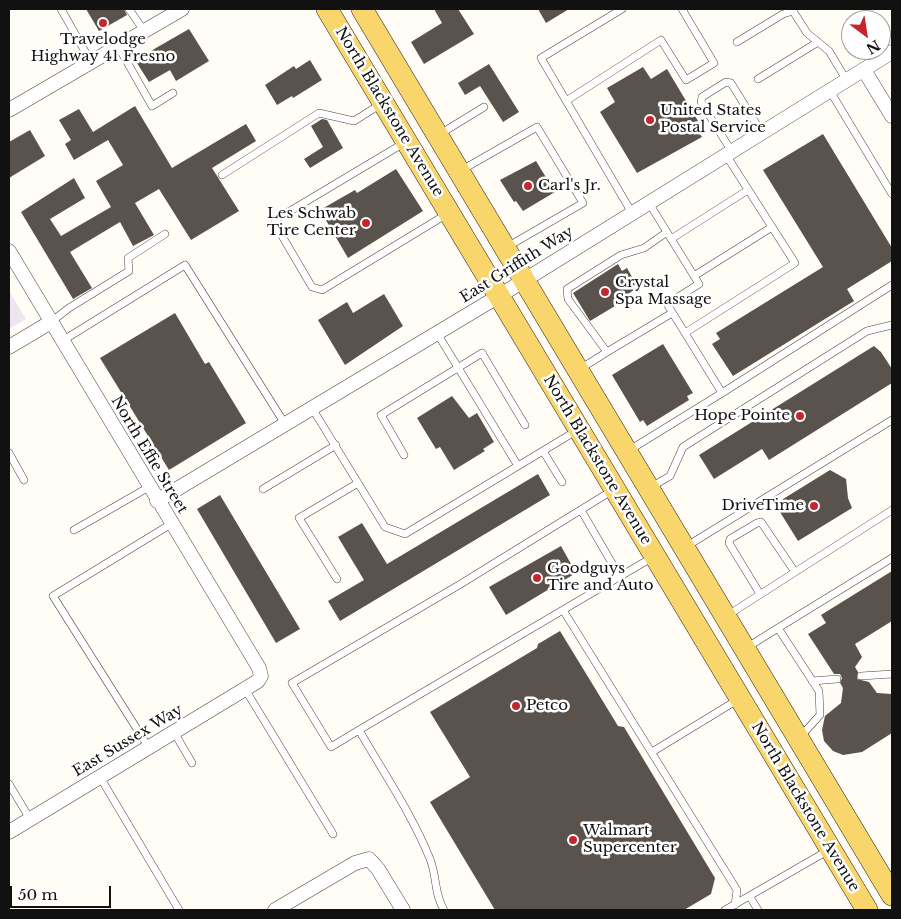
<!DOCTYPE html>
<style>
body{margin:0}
#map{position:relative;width:901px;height:919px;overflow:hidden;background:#fffdf5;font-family:"Libre Baskerville",serif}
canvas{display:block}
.frame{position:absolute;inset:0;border:10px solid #111;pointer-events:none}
.north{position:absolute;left:841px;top:10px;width:50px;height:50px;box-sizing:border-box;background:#fff;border:1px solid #a0a0a0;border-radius:50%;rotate:149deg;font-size:14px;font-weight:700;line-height:20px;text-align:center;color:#111}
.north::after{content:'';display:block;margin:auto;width:18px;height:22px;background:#c4262e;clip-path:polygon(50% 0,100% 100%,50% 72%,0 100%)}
.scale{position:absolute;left:10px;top:886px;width:101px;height:22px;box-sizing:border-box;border:2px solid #111;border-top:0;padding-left:6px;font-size:15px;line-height:18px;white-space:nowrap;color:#111;-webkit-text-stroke:4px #fff;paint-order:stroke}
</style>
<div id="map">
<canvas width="901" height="919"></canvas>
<div class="frame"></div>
<div class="north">N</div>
<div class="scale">50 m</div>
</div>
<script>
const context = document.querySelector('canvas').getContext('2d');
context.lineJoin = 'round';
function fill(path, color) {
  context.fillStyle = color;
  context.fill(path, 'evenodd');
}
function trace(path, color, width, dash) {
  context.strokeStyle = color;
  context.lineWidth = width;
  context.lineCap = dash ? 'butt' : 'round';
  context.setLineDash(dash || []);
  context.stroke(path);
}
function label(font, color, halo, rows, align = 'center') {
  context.font = font + ' "Libre Baskerville",serif';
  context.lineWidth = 5;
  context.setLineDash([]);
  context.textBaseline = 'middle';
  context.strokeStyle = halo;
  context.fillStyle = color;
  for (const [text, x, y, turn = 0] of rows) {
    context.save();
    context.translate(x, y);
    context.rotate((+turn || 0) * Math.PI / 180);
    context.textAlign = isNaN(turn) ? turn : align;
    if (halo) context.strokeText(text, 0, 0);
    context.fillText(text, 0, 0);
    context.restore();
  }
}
fill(new Path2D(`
 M9 291 26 319 9 329Z`), '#eee6ef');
fill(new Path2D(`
 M86 9H124L127 15 99 31Z
 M434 9H458L474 34 424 64 411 42 442 23Z
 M538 9H569L546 23Z
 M189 29 209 61 176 81 170 70 149 82 135 60Z
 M310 60 322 80 293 98 292 96 277 105 265 85 294 66 296 69Z
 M489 64 519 112 503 122 480 86 465 95 458 83Z
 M643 67 651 79 667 69 698 121 693 124 702 137 637 173 600 112 615 102 607 88Z
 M135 106 172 168 246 124 256 141 212 168 239 211 191 240 159 189 135 203 154 235 133 246 120 222 70 252 92 288 73 299 21 212 74 178 85 198 50 219 61 236 111 207 96 181 123 165 108 140 74 160 65 144 71 140 59 120 79 109 93 132Z
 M322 119 327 120 343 148 310 168 304 159 323 147 311 126Z
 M30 130 45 156 9 178V142Z
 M823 134 892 248V261L847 289 854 301 733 376 712 344 720 339 716 333 823 267 763 170Z
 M536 161 555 192 523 211 516 201 514 202 500 180Z
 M396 169 423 211 348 258 320 210 355 190 357 193Z
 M618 264 622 271 627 268 636 284 632 287 634 290 628 294 630 297 590 321 573 293Z
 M384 294 403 326 345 365 318 320 347 302 353 313Z
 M175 313 205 364 209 362 246 423 169 470 100 358Z
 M663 344 693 393 687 396 689 400 647 426 643 420 640 422 612 375Z
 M874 346 881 352 892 369V383L769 460 762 449 714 479 699 455Z
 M452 396 469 418 477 413 494 442 483 449 485 451 454 470 440 447 436 449 417 418Z
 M830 470 846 479 848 498 852 508 798 541 775 504Z
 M538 474 550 495 340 621 328 601 364 580 338 537 362 523 387 564Z
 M220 495 300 629 276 643 197 509Z
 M561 546 576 573 506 615 489 587Z
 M892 571V621L855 644 862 657 855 667 858 672 857 679 869 682 877 693 892 694V733L862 752 843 755 833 751 824 741 822 730 825 716 841 703 843 688 840 683 842 678 840 674H834L808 634 826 623 821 615Z
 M560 631 618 726 624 727 715 878 711 894 684 910H495L430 802 470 777 430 712 537 648 538 644Z`), '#5a524d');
const service = new Path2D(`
 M61 9 91 62
 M129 9 144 31
 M622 9 541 58 632 213
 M737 42 783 14 793 11 807 33 829 51 847 81
 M118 46 152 106 173 93
 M758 79 818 42
 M830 91 892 194
 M566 101 661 40 686 80 714 63 682 9
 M440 134 484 107
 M404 143 275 220V224L312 287 322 290 447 214
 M732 152 701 102 702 97 726 82 731 83 762 133
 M726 155 795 263 685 333 722 393 892 285
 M460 171 537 127 583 203 507 247
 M222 175 319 113 354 121 381 104
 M649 203 699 284 667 304 685 333
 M671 239 748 190
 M694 276 772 227
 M51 322 69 308 129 271 128 258 165 234
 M437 333 518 466
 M62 341 185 265 285 424
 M607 352 672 313
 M580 369 607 352 568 299 567 289 621 255 644 248 667 232
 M312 408 385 527 405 534 576 431
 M543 451 562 482
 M628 451 722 393
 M9 453 24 480
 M404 455 381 415 482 353 525 425
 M651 487 670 476 683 447 867 331 892 325
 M263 489 336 445
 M581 510 620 577
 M74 530 149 487
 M687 546 892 420
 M337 579 299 518 358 483
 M760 594 729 543 730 539 757 523 761 522 795 572
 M563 610 737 890 735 905
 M728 615 892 510
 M778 628 892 558
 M746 648 778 628 819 691 820 715 801 736
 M861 676 892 674
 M812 681 837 679
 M245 689 333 834
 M359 730 331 747 292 683 459 585 613 490
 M174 732 192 763
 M149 748 53 596 171 524
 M652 752 739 699
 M100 777 179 910
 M9 784 30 819
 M750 897 758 910
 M444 910C434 894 437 876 430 859 412 814 383 772 359 730L653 557
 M725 910 829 850`);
const minor = new Path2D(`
 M864 70 892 116
 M9 110 182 9
 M9 251 259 668 261 676 258 681 245 689 9 832
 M9 347 51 322
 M157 501 499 296 892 52
 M275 910 355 863 369 859 378 869 403 910`);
const primary = new Path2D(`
 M327 9 867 910
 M362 9 892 895`);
trace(service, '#444', 8);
trace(minor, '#444', 15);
trace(primary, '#222', 22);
trace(service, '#fff', 7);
trace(minor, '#fff', 14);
trace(primary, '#f9d66b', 21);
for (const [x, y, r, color] of [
 [103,23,5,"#c4262e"],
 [650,120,5,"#c4262e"],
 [528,186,5,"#c4262e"],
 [366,223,5,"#c4262e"],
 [605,292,5,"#c4262e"],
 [800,416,5,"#c4262e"],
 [814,506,5,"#c4262e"],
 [537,578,5,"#c4262e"],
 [516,706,5,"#c4262e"],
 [573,840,5,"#c4262e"]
]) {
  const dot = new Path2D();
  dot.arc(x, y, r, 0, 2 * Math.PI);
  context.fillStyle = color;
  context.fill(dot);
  trace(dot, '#fff', 2);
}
label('15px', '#111', '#fff', [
 ["Travelodge",103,40,"center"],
 ["Highway 41 Fresno",103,57,"center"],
 ["United States",660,111],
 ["Postal Service",660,128],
 ["Carl's Jr.",538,186],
 ["Les Schwab",356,214,"right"],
 ["Tire Center",356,231,"right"],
 ["Crystal",615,283],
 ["Spa Massage",615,300],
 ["Hope Pointe",790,416,"right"],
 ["DriveTime",804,506,"right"],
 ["Goodguys",547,569],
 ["Tire and Auto",547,586],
 ["Petco",526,706],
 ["Walmart",583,831],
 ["Supercenter",583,848]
], 'left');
label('15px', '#111', '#fff', [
 ["North Blackstone Avenue",389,112,59],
 ["East Griffith Way",517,265,-32],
 ["North Effie Street",149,455,59],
 ["North Blackstone Avenue",597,460,59],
 ["East Sussex Way",128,741,-31],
 ["North Blackstone Avenue",805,807,59]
]);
</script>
